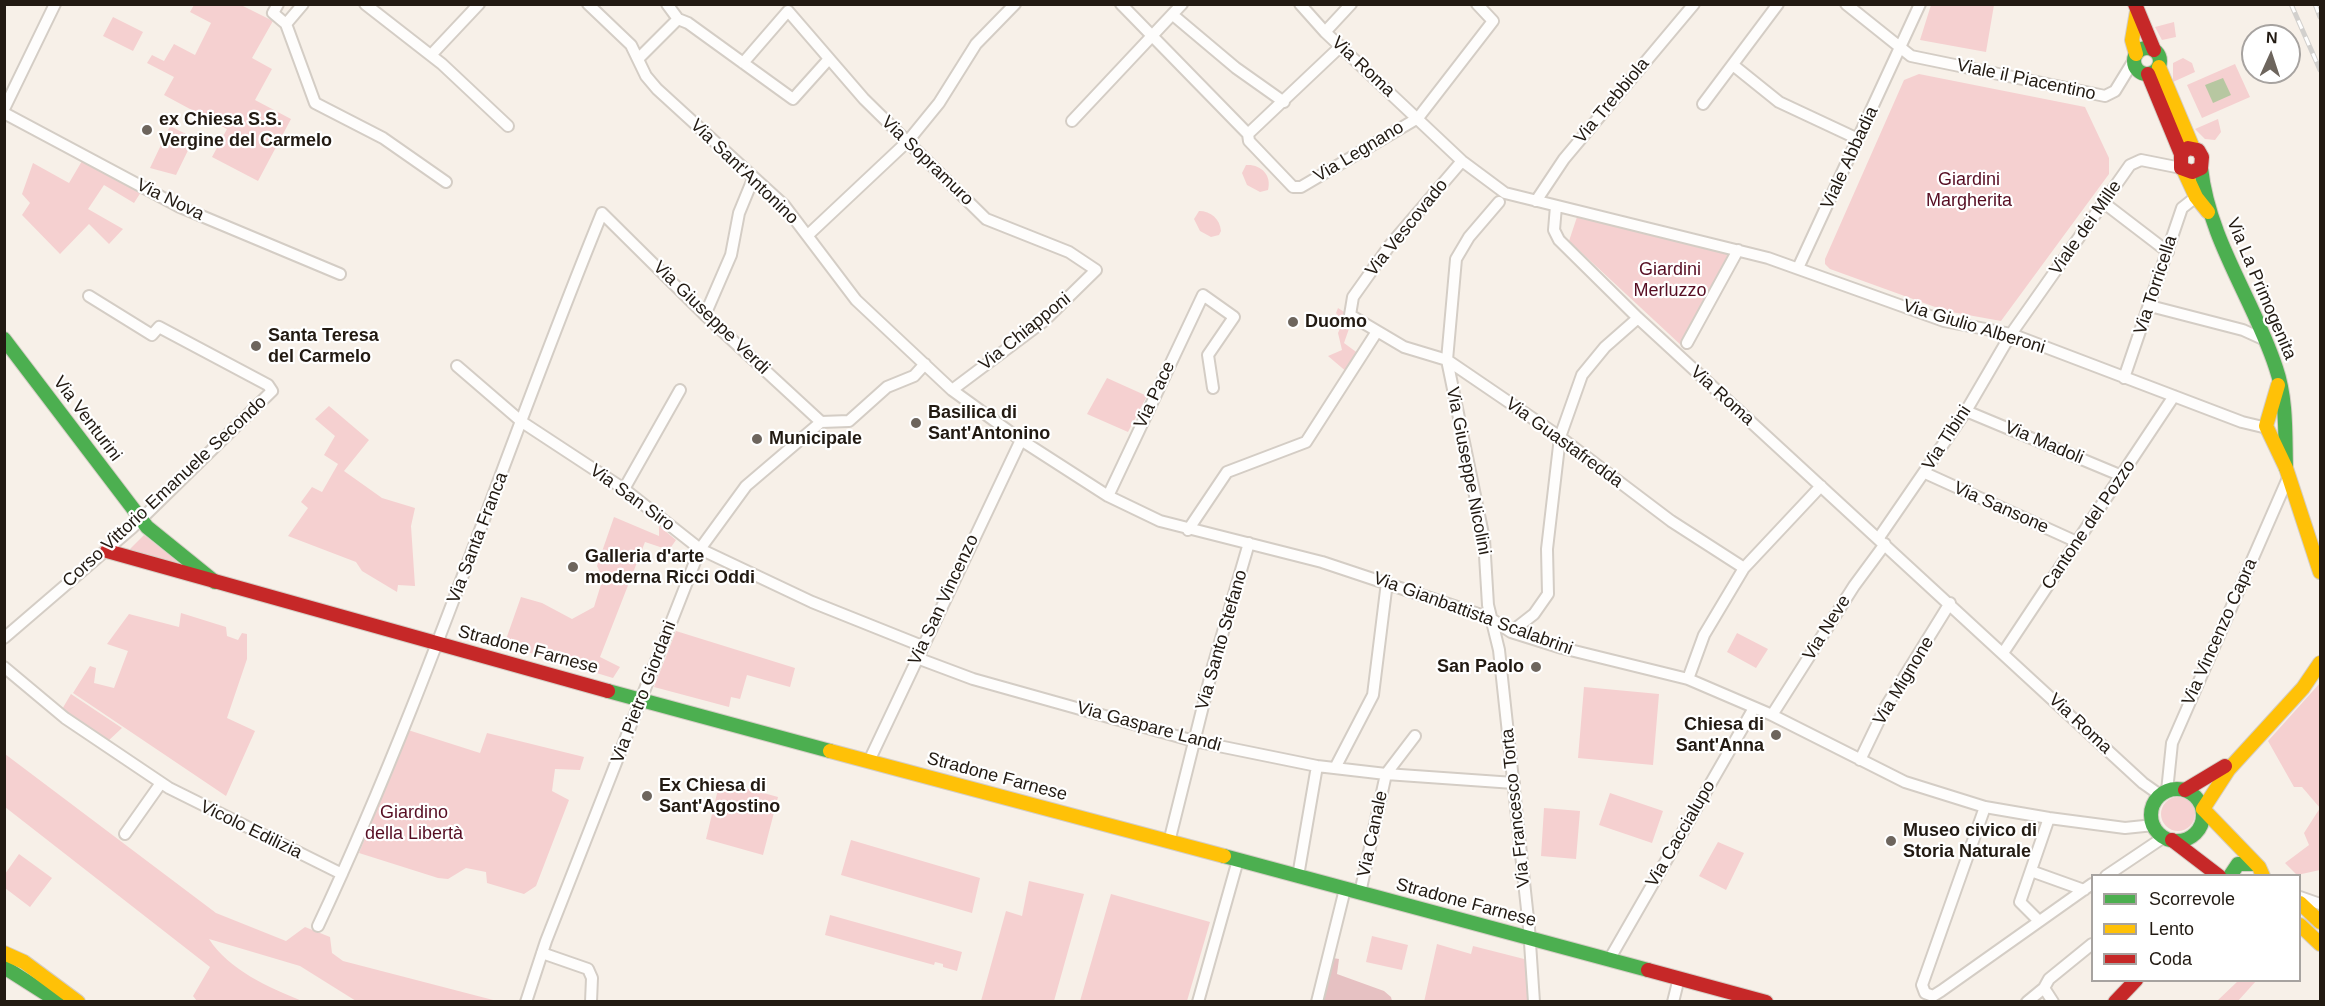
<!DOCTYPE html>
<meta charset="utf-8">
<style>
body{margin:0}
#map{position:relative;width:2325px;height:1006px;overflow:hidden;background:#f7f0e8;font-family:Arial,sans-serif}
canvas{display:block}
.frame{position:absolute;inset:0;border:6px solid #221a12;pointer-events:none}
.legend{position:absolute;left:2091px;top:874px;width:210px;height:108px;box-sizing:border-box;background:#fff;border:2px solid #a7a3a0;margin:0;padding:8px 10px;list-style:none;font-size:18px;color:#221a12}
.legend li{display:flex;align-items:center;gap:12px;height:30px}
.legend b{width:30px;border:2px solid #a7a3a0}
.north{position:absolute;left:2241px;top:24px;width:60px;height:60px;box-sizing:border-box;background:#fff;border:2px solid #a7a3a0;border-radius:50%;rotate:3deg;font-size:16px;font-weight:700;line-height:24px;text-align:center;color:#221a12}
.north::after{content:'';display:block;margin:auto;width:21px;height:27px;background:#6d655d;clip-path:polygon(50% 0,100% 100%,50% 72%,0 100%)}
</style>
<div id="map">
<canvas width="2325" height="1006"></canvas>
<div class="frame"></div>
<ul class="legend">
<li><b style="height:8px;background:#4caf50"></b>Scorrevole</li>
<li><b style="height:8px;background:#ffc107"></b>Lento</li>
<li><b style="height:8px;background:#c62828"></b>Coda</li>
</ul>
<div class="north">N</div>
</div>
<script>
const context = document.querySelector('canvas').getContext('2d');
context.lineJoin = 'round';
function fill(path, color) {
  context.fillStyle = color;
  context.fill(path, 'evenodd');
}
function trace(path, color, width, dash) {
  context.strokeStyle = color;
  context.lineWidth = width;
  context.lineCap = dash ? 'butt' : 'round';
  context.setLineDash(dash || []);
  context.stroke(path);
}
function label(font, color, halo, rows, align = 'center') {
  context.font = font + ' Arial,sans-serif';
  context.lineWidth = 4.5;
  context.setLineDash([]);
  context.textBaseline = 'middle';
  context.strokeStyle = halo;
  context.fillStyle = color;
  for (const [text, x, y, turn = 0] of rows) {
    context.save();
    context.translate(x, y);
    context.rotate((+turn || 0) * Math.PI / 180);
    context.textAlign = isNaN(turn) ? turn : align;
    if (halo) context.strokeText(text, 0, 0);
    context.fillText(text, 0, 0);
    context.restore();
  }
}
fill(new Path2D(`
 M194 5H241L273 21 252 58 272 69 255 100 291 119 258 181 212 157 227 129 164 95 174 77 147 63 152 55 164 61 174 44 195 55 211 23 190 12Z
 M1931 5H1994L1986 52 1920 40Z
 M113 17 143 32 133 51 103 36Z
 M2174 22 2176 37 2162 40 2155 27Z
 M2183 58 2192 63 2195 72 2173 82V63Z
 M2235 64 2250 97 2202 118 2187 85Z
 M1919 74 2085 107 2109 158V174L2001 321 1946 311 1830 269 1825 264V259L1904 80Z
 M2218 119 2221 132 2215 140 2205 139 2195 129Z
 M170 126 194 138 176 175 150 168Z
 M82 161 141 192 134 203 104 185 88 209 123 229 109 244 89 224 60 254 22 215 30 203 22 194 33 163 69 183Z
 M1246 165C1261 164 1272 175 1268 190L1260 192 1247 185 1242 173Z
 M1199 211C1211 211 1220 219 1221 231L1219 235 1211 237 1200 231 1194 219Z
 M1577 217 1733 255 1683 347 1569 241Z
 M1338 308 1349 315 1351 323 1344 343 1359 354 1348 373 1328 356 1342 350 1338 333 1343 322 1336 313Z
 M1107 378 1147 396 1128 432 1087 414Z
 M329 406 369 440 344 471 382 498 415 508 411 526 415 586 398 585 397 592 362 571 356 562 288 536 308 508 301 502 312 487 322 492 338 464 324 455 335 436 315 419Z
 M614 517 659 536V526L676 540 669 550 645 542 600 657 620 667 613 678 504 645 521 597 542 603 572 619 594 607 603 578 597 566Z
 M144 535 177 561 176 564 128 551Z
 M181 613 226 627 227 636 238 640 242 633 247 634V659L227 718 255 731 226 796 73 693 90 666 96 668 94 683 114 688 128 651 107 644 129 614 179 627Z
 M676 631 795 668 790 687 747 675 740 699 731 697 729 707 654 687Z
 M1737 633 1768 649 1756 668 1727 652Z
 M2320 683V870L2297 875 2285 863 2309 845 2304 833 2320 808 2302 787H2294L2268 741Z
 M1584 687 1659 694 1653 765 1578 758Z
 M71 694 122 728 107 742 61 711Z
 M408 730 480 753 487 733 584 757 580 770 555 769 552 791 569 800 536 886 524 894 487 883 486 872 466 868 448 879 438 878 359 853Z
 M5 754 216 913 286 941 305 927 330 937 332 953 343 961 497 1001H356L300 966 209 939C229 970 268 987 302 1001H197L193 996 210 967 5 807Z
 M720 781 778 797 763 855 706 839Z
 M1610 793 1663 811 1652 843 1599 825Z
 M2161 814a17 17 0 1 1 34 0a17 17 0 1 1-34 0Z
 M1544 808 1580 811 1576 859 1541 856Z
 M851 840 980 878 972 913 841 875Z
 M1718 842 1744 853 1726 890 1699 876Z
 M19 854 52 878 30 907 5 888V874Z
 M1029 881 1084 894 1054 1001H981L1006 911 1022 916Z
 M1111 894 1210 922 1187 1001H1080Z
 M830 915 962 952 957 971 943 967V964L935 962 934 965 825 935Z
 M1372 936 1408 945 1402 970 1366 962Z
 M1437 944 1471 954 1473 946 1528 960 1529 1001 1424 1002Z
 M2238 981H2256L2238 1001H2217Z`), '#f5d0d0');
fill(new Path2D(`
 M1333 958 1339 959 1337 974 1384 991 1391 997 1392 1001 1322 1002Z`), '#e6c1c2');
fill(new Path2D(`
 M2223 78 2231 95 2213 103 2205 85Z`), '#b7c7a1');
const street = new Path2D(`
 M278 4 273 13 286 24 315 103 383 138 446 182
 M365 4 442 64 508 126
 M588 4 631 45 646 76 657 89 784 205 856 300 952 390 1021 440 1108 496 1160 521 1322 562 1490 618 1511 632 1562 648 1688 679 1772 715 1905 782 1985 807 2049 818 2125 828 2154 825
 M667 4 678 19
 M1121 4 1248 134 1249 141 1293 187H1301L1418 118 1493 21 1477 4
 M1300 4 1325 32 1462 161 1505 193 1768 258 1944 321 2011 334 2242 422 2267 428
 M1846 4 1911 56 2105 96 2115 91 2134 60
 M1173 15 1236 68 1284 102
 M678 19 688 23 793 99 828 60
 M286 24 303 4
 M1325 32 1351 4
 M431 55 479 4
 M639 58 678 19
 M743 63 788 11 864 99 986 219 1069 252 1096 270 1044 321 952 390
 M1733 65 1779 102 1858 139
 M1703 104 1778 4
 M4 109 55 4
 M4 113 180 207 340 274
 M1072 121 1182 4
 M1248 134 1341 46
 M1462 161 1390 245 1353 297 1350 315 1404 347 1447 360 1560 437 1671 521 1744 568
 M1536 201 1564 159 1694 4
 M1499 202 1469 237 1456 259 1447 360 1484 539 1488 605 1499 650 1529 928 1534 1002
 M2104 203 2168 252
 M1556 206 1554 230 1559 240 1638 318 2143 783 2160 795
 M808 235 908 141 939 103 976 44 1015 4
 M1798 268 1920 4
 M2150 306 2243 330 2265 340
 M705 315 731 255 739 213 753 179
 M1687 343 1738 250
 M457 366 522 422 624 489 700 549 812 602 922 646
 M2124 378 2182 208 2196 197
 M1966 411 2122 476
 M821 422 849 421 887 387 914 376 925 364
 M1925 473 2077 542
 M624 489 680 390
 M1108 496 1203 295 1234 317 1208 355 1213 388
 M1188 530 1227 472 1306 442 1376 333
 M1878 539 1966 411 2011 334 2130 165 2141 160 2181 168
 M1511 632 1534 614 1548 594 1547 549 1560 437 1582 375 1605 347 1638 318
 M4 638 132 528 272 391 268 385 159 327 152 335 89 296
 M2003 653 2174 396
 M917 658 973 679 1194 741 1317 766 1386 774 1514 783
 M4 667 65 718 169 788 342 874
 M1688 679 1704 635 1744 568 1821 486
 M1772 715 1854 586 1885 544
 M1860 760 1885 708 1950 603
 M869 761 1021 440
 M1335 768 1373 695 1387 582
 M2167 791 2172 743 2288 478
 M1985 807 1922 985 1925 993 1933 996 1941 991 2092 884
 M125 834 161 783
 M1169 842 1213 666 1249 543
 M2031 871 2084 890
 M1298 876 1317 766
 M2106 876 2164 837
 M1360 893 1386 774 1415 736
 M2300 897 2320 904
 M2039 921 2020 902 2049 818
 M318 926C427 694 505 450 602 213L705 315 821 422
 M542 953 588 969 592 978 591 1002
 M1609 960 1754 708
 M2044 988 2053 1002
 M526 1002 546 941 700 549 746 486 821 422
 M1198 1002 1238 860
 M1317 1002 1345 889
 M1673 1002 1679 978
 M2027 1002 2044 988 2049 979 2092 944`);
const fast = new Path2D(`
 M2134 61a13 13 0 1 1 26 0a13 13 0 1 1-26 0Z
 M2201 168C2209 241 2254 300 2276 368 2287 400 2285 435 2286 468
 M4 339 147 527 215 582
 M608 691 830 751
 M2151 815a26 26 0 1 1 52 0a26 26 0 1 1-52 0Z
 M1224 856 1648 970
 M2230 876 2238 864H2254
 M4 967 59 1002`);
const slow = new Path2D(`
 M2136 54 2132 40 2137 11
 M2159 67 2193 148
 M2184 171 2196 197 2208 212
 M2278 385 2266 426 2286 468 2320 572
 M830 751 1224 856
 M2263 876 2259 867 2203 809 2229 769 2303 688 2320 663
 M2300 903 2320 922
 M2300 925 2320 944
 M4 953 24 962 78 1002`);
const jam = new Path2D(`
 M2135 4 2154 50
 M2148 74 2181 154V168L2192 172 2201 168 2202 157 2198 150 2188 148 2181 154
 M107 551 608 691
 M2185 790 2225 766
 M2172 840 2219 876
 M1648 970 1766 1002
 M2115 1002 2136 980`);
trace(street, '#d4cdc5', 14);
trace(fast, '#d4cdc5', 16);
trace(slow, '#d4cdc5', 16);
trace(jam, '#d4cdc5', 16);
trace(street, '#fefdfc', 10);
trace(fast, '#4caf50', 14);
trace(slow, '#ffc107', 14);
trace(jam, '#c62828', 14);
const rail = new Path2D(`
 M2291 4 2320 70
 M2315 4 2320 17`);
trace(rail, '#d2d0cd', 5);
trace(rail, '#fff', 3, [9]);
for (const [x, y, r, color] of [
 [147,130,6,"#6d655d"],
 [1293,322,6,"#6d655d"],
 [256,346,6,"#6d655d"],
 [916,423,6,"#6d655d"],
 [757,439,6,"#6d655d"],
 [573,567,6,"#6d655d"],
 [1536,667,6,"#6d655d"],
 [1776,735,6,"#6d655d"],
 [647,796,6,"#6d655d"],
 [1891,841,6,"#6d655d"]
]) {
  const dot = new Path2D();
  dot.arc(x, y, r, 0, 2 * Math.PI);
  context.fillStyle = color;
  context.fill(dot);
  trace(dot, '#fff', 2);
}
label('18px', '#221a12', '#fff', [
 ["Via Roma",1363,67,43],
 ["Viale il Piacentino",2026,80,12],
 ["Via Trebbiola",1612,101,-50],
 ["Via Legnano",1359,152,-31],
 ["Viale Abbadia",1850,158,-65],
 ["Via Sopramuro",927,161,44],
 ["Via Sant'Antonino",744,172,44],
 ["Via Nova",170,200,26],
 ["Via Vescovado",1407,228,-51],
 ["Viale dei Mille",2086,228,-55],
 ["Via Torricella",2156,285,-72],
 ["Via La Primogenita",2261,289,67],
 ["Via Giuseppe Verdi",711,318,44],
 ["Via Giulio Alberoni",1974,327,17],
 ["Via Chiapponi",1025,332,-39],
 ["Via Pace",1155,395,-65],
 ["Via Roma",1722,396,42],
 ["Via Venturini",87,419,53],
 ["Via Tibini",1947,438,-57],
 ["Via Guastafredda",1564,443,36],
 ["Via Madoli",2044,443,23],
 ["Via Giuseppe Nicolini",1468,471,79],
 ["Corso Vittorio Emanuele Secondo",165,492,-43],
 ["Via San Siro",632,498,36],
 ["Via Sansone",2001,508,24],
 ["Cantone del Pozzo",2089,525,-56],
 ["Via Santa Franca",478,538,-69],
 ["Via San Vincenzo",944,600,-65],
 ["Via Gianbattista Scalabrini",1473,614,20],
 ["Via Neve",1827,628,-58],
 ["Via Vincenzo Capra",2220,632,-66],
 ["Via Santo Stefano",1222,640,-74],
 ["Stradone Farnese",528,650,15],
 ["Via Mignone",1904,681,-59],
 ["Via Pietro Giordani",644,692,-69],
 ["Via Roma",2080,724,43],
 ["Via Gaspare Landi",1149,727,15],
 ["Stradone Farnese",997,777,15],
 ["Via Francesco Torta",1516,808,-96],
 ["Vicolo Edilizia",251,830,26],
 ["Via Canale",1373,834,-78],
 ["Via Caccialupo",1681,834,-60],
 ["Stradone Farnese",1466,903,15]
]);
label('bold 18px', '#221a12', '#fff', [
 ["ex Chiesa S.S.",159,120],
 ["Vergine del Carmelo",159,141],
 ["Duomo",1305,322],
 ["Santa Teresa",268,336],
 ["del Carmelo",268,357],
 ["Basilica di",928,413],
 ["Sant'Antonino",928,434],
 ["Municipale",769,439],
 ["Galleria d'arte",585,557],
 ["moderna Ricci Oddi",585,578],
 ["San Paolo",1524,667,"right"],
 ["Chiesa di",1764,725,"right"],
 ["Sant'Anna",1764,746,"right"],
 ["Ex Chiesa di",659,786],
 ["Sant'Agostino",659,807],
 ["Museo civico di",1903,831],
 ["Storia Naturale",1903,852]
], 'left');
label('18px', '#560d22', '#fff', [
 ["Giardini",1969,180],
 ["Margherita",1969,201],
 ["Giardini",1670,270],
 ["Merluzzo",1670,291],
 ["Giardino",414,813],
 ["della Libertà",414,834]
]);
</script>
